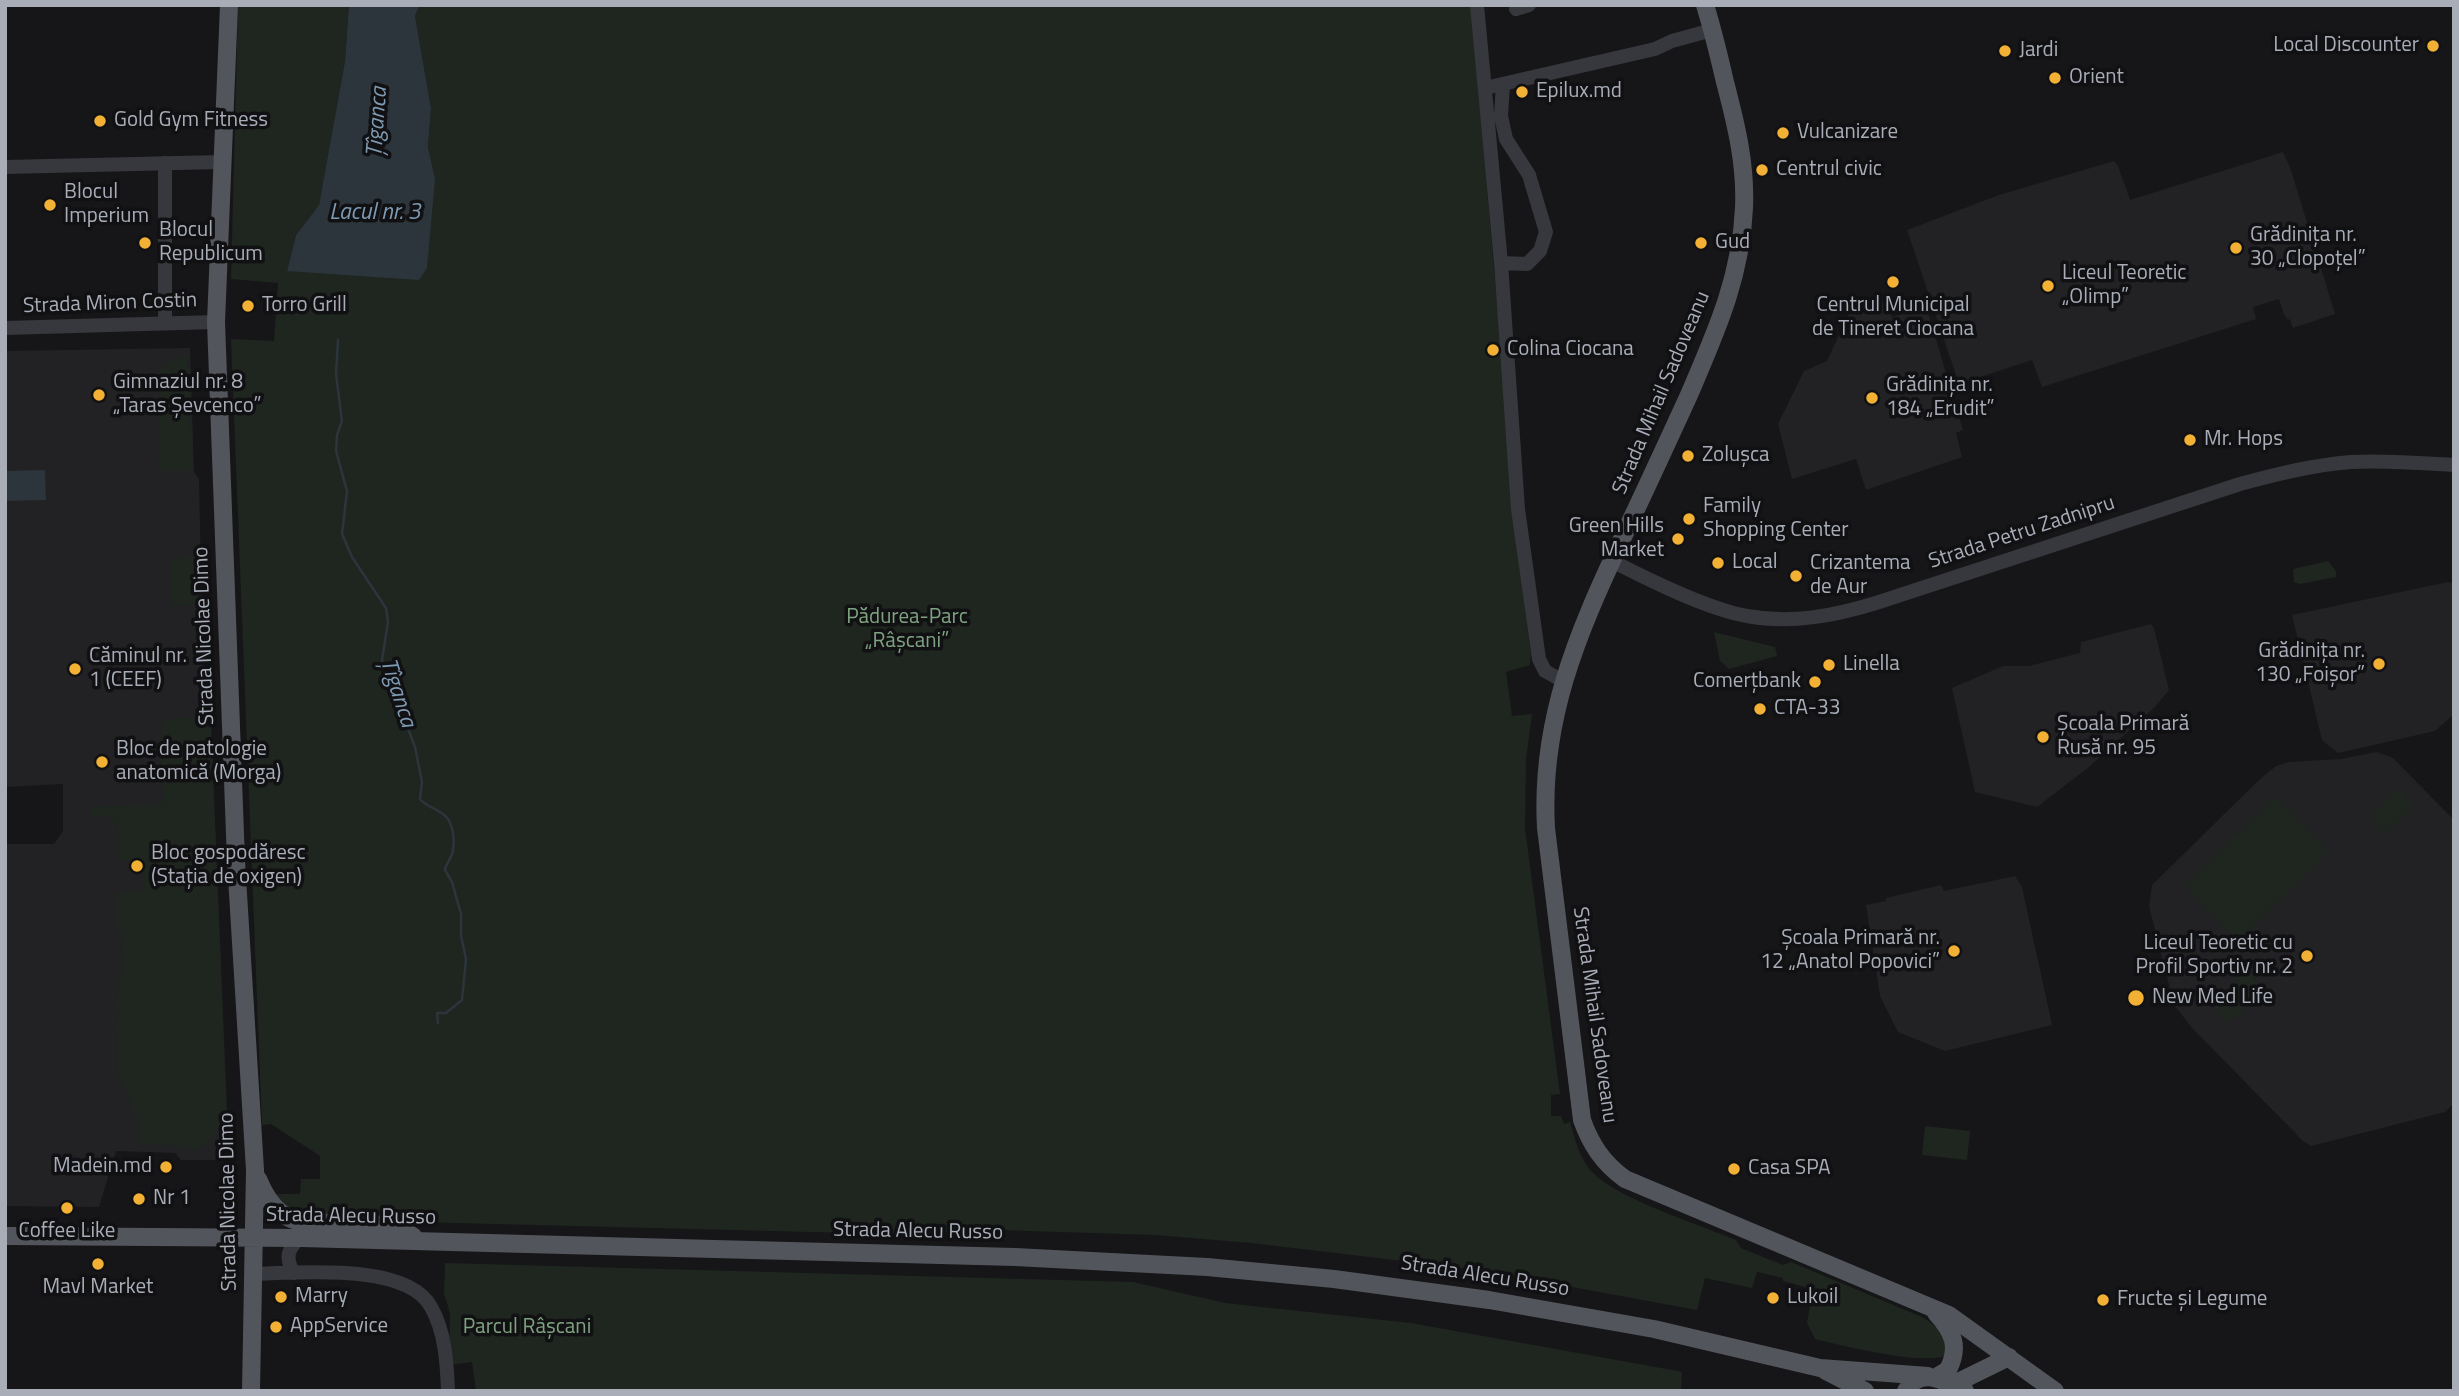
<!DOCTYPE html>
<meta charset="utf-8">
<style>
body{margin:0}
#map{position:relative;width:2459px;height:1396px;overflow:hidden;background:#161618;font-family:"Titillium Web",sans-serif}
canvas{display:block}
.frame{position:absolute;inset:0;border:7px solid #a8adb8;pointer-events:none}
</style>
<div id="map">
<canvas width="2459" height="1396"></canvas>
<div class="frame"></div>
</div>
<script>
const context = document.querySelector('canvas').getContext('2d');
context.lineJoin = 'round';
function fill(path, color) {
  context.fillStyle = color;
  context.fill(path, 'evenodd');
}
function trace(path, color, width, dash) {
  context.strokeStyle = color;
  context.lineWidth = width;
  context.lineCap = dash ? 'butt' : 'round';
  context.setLineDash(dash || []);
  context.stroke(path);
}
function label(font, color, halo, rows, align = 'center') {
  context.font = font + ' "Titillium Web",sans-serif';
  context.lineWidth = 7;
  context.setLineDash([]);
  context.textBaseline = 'middle';
  context.strokeStyle = halo;
  context.fillStyle = color;
  for (const [text, x, y, turn = 0] of rows) {
    context.save();
    context.translate(x, y);
    context.rotate((+turn || 0) * Math.PI / 180);
    context.textAlign = isNaN(turn) ? turn : align;
    if (halo) context.strokeText(text, 0, 0);
    context.fillText(text, 0, 0);
    context.restore();
  }
}
fill(new Path2D(`
 M2283 152 2290 167 2335 314 2293 328 2290 319 2288 320 2284 315 2279 299 2253 307 2256 319 2042 387 2032 360 1959 384 1907 230 1999 195 2114 161 2118 166 2130 200Z
 M1887 301 1892 317 1926 306 1963 430 1956 433 1962 457 1866 490 1856 459 1792 479 1778 424 1804 371 1827 361 1850 311Z
 M190 348 194 472 199 479 204 712 211 724 229 1160H181L175 1153 116 1151 99 1207 5 1206V844H54L63 831V784L5 787V452L7 451 5 440V351Z
 M2448 582 2452 583 2454 592V714L2435 731 2338 753 2322 740 2292 615Z
 M2151 624 2154 628 2169 690 2155 707 2089 767 2037 807 1975 792 1952 688 2003 666H2029L2080 653 2081 642Z
 M2377 752 2393 758 2454 820V1103L2445 1112 2311 1146 2303 1141 2193 1029 2174 1005 2149 906 2152 885 2259 780 2276 766 2289 762 2341 759Z
 M2015 876 2022 887 2052 1025 1945 1051 1898 1032 1880 996 1866 905 1886 901V898L1941 885 1944 891Z`), '#222225');
fill(new Path2D(`
 M238 5H349L345 61 319 205 296 235 287 271 435 179 428 147 431 108 415 16 420 5H1471L1501 350 1513 517 1531 655 1530 665 1506 672 1512 716 1532 714 1526 759 1525 828 1560 1094 1551 1095V1116H1561L1564 1124 1570 1122C1575 1140 1579 1157 1591 1171 1615 1198 1700 1225 1736 1240L1741 1248 1783 1265 1791 1262 1922 1317C1937 1326 1948 1337 1946 1356 1918 1365 1845 1346 1815 1339L1807 1323 1813 1289 1783 1281V1278L1757 1272 1752 1288 1705 1278 1697 1310 1479 1270 1251 1243 1155 1235 966 1229 931 1235 416 1222 372 1216 292 1213 274 1194H300L301 1179H320V1156L271 1124 262 1125 231 339 274 341 278 283 231 279Z
 M187 357 193 471H158L160 371C167 359 175 358 187 357Z
 M199 557 200 605 171 606V558Z
 M2328 561 2336 571V577L2300 584 2294 582 2293 569Z
 M1714 632 1775 647 1777 656 1729 669 1720 661Z
 M207 717 211 724 227 1119 203 1147 196 1149 139 1142 137 1118 118 1072 117 984 121 976 122 934 118 929V894L144 890V861L120 859 117 824 110 817 91 815V807L161 804 163 801 161 725 165 719Z
 M2399 789 2414 806 2385 833 2369 817Z
 M2276 796 2329 852 2238 941 2184 886Z
 M2247 971 2265 991 2229 1023 2211 1003Z
 M1925 1126 1970 1131 1967 1160 1922 1155Z
 M445 1263 1133 1282 1225 1303 1411 1323 1678 1371 1682 1373 1681 1391H476L472 1362 449 1365 450 1313 444 1293Z`), '#1e261f');
fill(new Path2D(`
 M349 5H420L415 16 431 108 428 147 435 179 427 268 419 280 287 271 296 235 319 205 345 61Z
 M45 470 46 500 5 501V471Z`), '#2c353c');
trace(new Path2D(`
 M338 340 336 374 342 421 337 435 336 451 347 491 342 534 352 557 386 608 388 622 382 660 415 747 422 782 420 799C427 807 435 808 443 814 453 821 455 839 453 850 452 858 446 863 445 870L452 882 461 914V936L466 959 462 1000 446 1013H437L438 1023`), '#2c353c', 2.5);
trace(new Path2D(`
 M1477 5 1501 263 1518 509 1539 659 1545 671 1563 681
 M1516 9 1529 5
 M1485 88 1655 49 1672 41 1712 30
 M5 167 221 162
 M1501 263 1527 264 1540 251 1546 232 1529 175 1506 139 1501 116 1503 84
 M165 323V163
 M5 328 216 322
 M1612 561C1649 580 1707 609 1747 616 1791 624 1834 616 1876 603L2240 484C2277 474 2313 465 2351 462 2385 460 2420 463 2454 465
 M294 1273C285 1259 287 1247 301 1238
 M253 1274C297 1273 407 1262 431 1307 445 1331 447 1363 448 1391`), '#37383d', 14);
trace(new Path2D(`
 M229 5 216 322 236 861 255 1170 251 1391
 M1705 5C1713 31 1719 56 1725 82 1736 124 1746 164 1744 208 1741 277 1716 332 1689 395 1667 443 1645 491 1622 539 1577 634 1540 721 1546 828L1582 1120C1591 1145 1603 1163 1625 1179L1949 1315 2055 1391
 M258 1179C286 1248 328 1212 382 1225 392 1227 403 1232 413 1236
 M5 1236 301 1238 1015 1257 1207 1267 1334 1279 1489 1300 1654 1329 1820 1368 1928 1376
 M1826 1371 1865 1391
 M1935 1378 1948 1370C1960 1346 1953 1332 1936 1313
 M1952 1385 2009 1357
 M1906 1391C1920 1365 1946 1382 1965 1391`), '#53555c', 18);
for (const [x, y, r, color] of [
 [2433,46,7,"#f2b134"],
 [2005,51,7,"#f2b134"],
 [2055,78,7,"#f2b134"],
 [1522,92,7,"#f2b134"],
 [100,121,7,"#f2b134"],
 [1783,133,7,"#f2b134"],
 [1762,170,7,"#f2b134"],
 [50,205,7,"#f2b134"],
 [145,243,7,"#f2b134"],
 [1701,243,7,"#f2b134"],
 [2236,248,7,"#f2b134"],
 [1893,282,7,"#f2b134"],
 [2048,286,7,"#f2b134"],
 [248,306,7,"#f2b134"],
 [1493,350,7,"#f2b134"],
 [99,395,7,"#f2b134"],
 [1872,398,7,"#f2b134"],
 [2190,440,7,"#f2b134"],
 [1688,456,7,"#f2b134"],
 [1689,519,7,"#f2b134"],
 [1678,539,7,"#f2b134"],
 [1718,563,7,"#f2b134"],
 [1796,576,7,"#f2b134"],
 [2379,664,7,"#f2b134"],
 [1829,665,7,"#f2b134"],
 [75,669,7,"#f2b134"],
 [1815,682,7,"#f2b134"],
 [1760,709,7,"#f2b134"],
 [2043,737,7,"#f2b134"],
 [102,762,7,"#f2b134"],
 [137,866,7,"#f2b134"],
 [1954,951,7,"#f2b134"],
 [2307,956,7,"#f2b134"],
 [2136,998,9,"#f2b134"],
 [166,1167,7,"#f2b134"],
 [1734,1169,7,"#f2b134"],
 [139,1199,7,"#f2b134"],
 [67,1208,7,"#f2b134"],
 [98,1264,7,"#f2b134"],
 [281,1297,7,"#f2b134"],
 [1773,1298,7,"#f2b134"],
 [2103,1300,7,"#f2b134"],
 [276,1327,7,"#f2b134"]
]) {
  const dot = new Path2D();
  dot.arc(x, y, r, 0, 2 * Math.PI);
  context.fillStyle = color;
  context.fill(dot);
  trace(dot, '#111113', 2.5);
}
label('21px', '#a8adb8', '#111113', [
 ["Local Discounter",2419,46,"right"],
 ["Jardi",2019,51],
 ["Orient",2069,78],
 ["Epilux.md",1536,92],
 ["Gold Gym Fitness",114,121],
 ["Vulcanizare",1797,133],
 ["Centrul civic",1776,170],
 ["Blocul",64,193],
 ["Imperium",64,217],
 ["Blocul",159,231],
 ["Republicum",159,255],
 ["Grădinița nr.",2250,236],
 ["30 „Clopoțel”",2250,260],
 ["Gud",1715,243],
 ["Liceul Teoretic",2062,274],
 ["„Olimp”",2062,298],
 ["Torro Grill",262,306],
 ["Centrul Municipal",1893,306,"center"],
 ["de Tineret Ciocana",1893,330,"center"],
 ["Colina Ciocana",1507,350],
 ["Gimnaziul nr. 8",113,383],
 ["„Taras Șevcenco”",113,407],
 ["Grădinița nr.",1886,386],
 ["184 „Erudit”",1886,410],
 ["Mr. Hops",2204,440],
 ["Zolușca",1702,456],
 ["Family",1703,507],
 ["Shopping Center",1703,531],
 ["Green Hills",1664,527,"right"],
 ["Market",1664,551,"right"],
 ["Local",1732,563],
 ["Crizantema",1810,564],
 ["de Aur",1810,588],
 ["Grădinița nr.",2365,652,"right"],
 ["130 „Foișor”",2365,676,"right"],
 ["Căminul nr.",89,657],
 ["1 (CEEF)",89,681],
 ["Linella",1843,665],
 ["Comerțbank",1801,682,"right"],
 ["CTA-33",1774,709],
 ["Școala Primară",2057,725],
 ["Rusă nr. 95",2057,749],
 ["Bloc de patologie",116,750],
 ["anatomică (Morga)",116,774],
 ["Bloc gospodăresc",151,854],
 ["(Stația de oxigen)",151,878],
 ["Școala Primară nr.",1940,939,"right"],
 ["12 „Anatol Popovici”",1940,963,"right"],
 ["Liceul Teoretic cu",2293,944,"right"],
 ["Profil Sportiv nr. 2",2293,968,"right"],
 ["New Med Life",2152,998],
 ["Madein.md",152,1167,"right"],
 ["Casa SPA",1748,1169],
 ["Nr 1",153,1199],
 ["Coffee Like",67,1232,"center"],
 ["Mavl Market",98,1288,"center"],
 ["Marry",295,1297],
 ["Lukoil",1787,1298],
 ["Fructe și Legume",2117,1300],
 ["AppService",290,1327]
], 'left');
label('21px', '#a8adb8', '#111113', [
 ["Strada Miron Costin",110,304,-2],
 ["Strada Mihail Sadoveanu",1662,393,-67],
 ["Strada Petru Zadnipru",2022,533,-18],
 ["Strada Nicolae Dimo",205,636,-92],
 ["Strada Mihail Sadoveanu",1594,1015,82],
 ["Strada Nicolae Dimo",229,1202,-91],
 ["Strada Alecu Russo",351,1217,1],
 ["Strada Alecu Russo",918,1232,1],
 ["Strada Alecu Russo",1485,1277,9]
]);
label('21px', '#7fa381', '#111113', [
 ["Pădurea-Parc",907,618],
 ["„Râșcani”",907,642],
 ["Parcul Râșcani",527,1328]
]);
label('italic 23px', '#7f9bb3', '#111113', [
 ["Țîganca",378,122,-86],
 ["Lacul nr. 3",375,213],
 ["Țîganca",397,693,72]
]);
</script>
